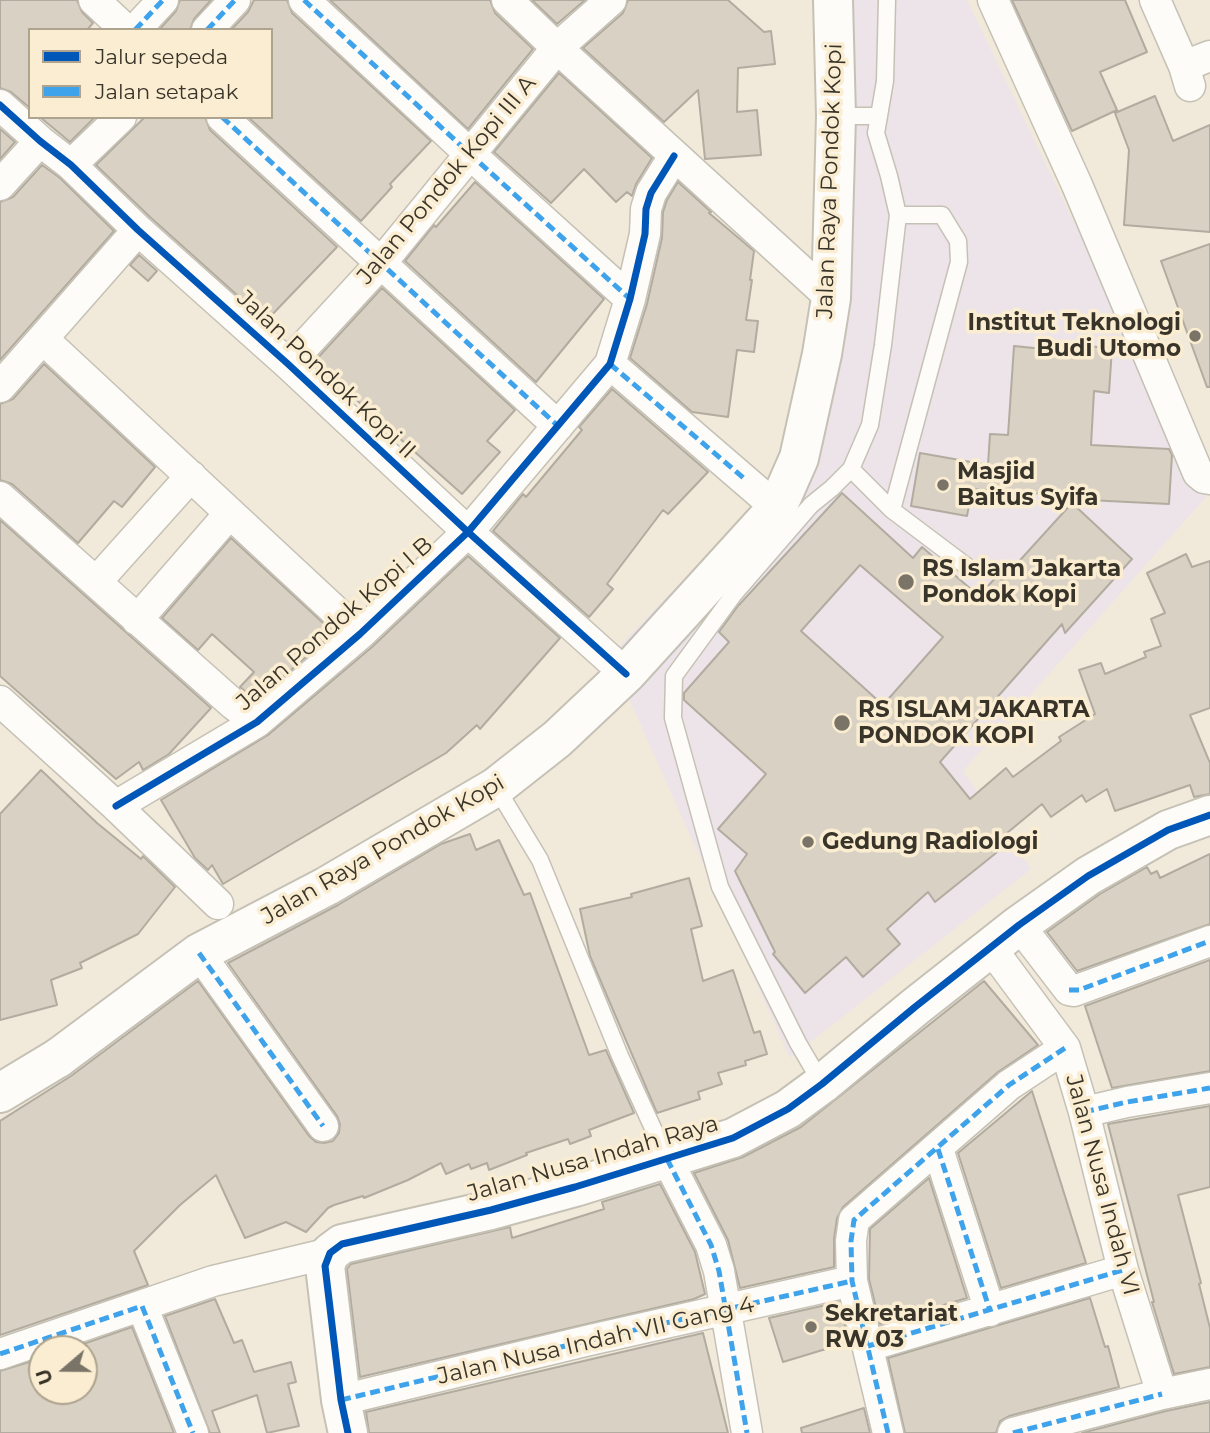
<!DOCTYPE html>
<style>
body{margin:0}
#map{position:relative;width:1210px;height:1433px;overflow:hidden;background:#f1eada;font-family:Montserrat,sans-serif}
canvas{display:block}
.legend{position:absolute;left:28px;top:28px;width:245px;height:91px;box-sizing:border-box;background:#faedd1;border:2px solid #ada38e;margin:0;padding:9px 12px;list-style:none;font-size:21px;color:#393429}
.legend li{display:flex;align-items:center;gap:14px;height:35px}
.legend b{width:35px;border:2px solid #ada38e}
.north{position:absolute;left:28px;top:1335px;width:70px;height:70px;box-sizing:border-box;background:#faedd1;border:2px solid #ada38e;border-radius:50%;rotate:250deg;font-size:19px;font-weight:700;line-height:28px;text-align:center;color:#393429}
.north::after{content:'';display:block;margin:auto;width:24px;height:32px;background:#797467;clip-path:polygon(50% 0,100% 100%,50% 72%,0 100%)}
</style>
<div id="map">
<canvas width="1210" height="1433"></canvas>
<ul class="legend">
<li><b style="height:9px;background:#0057b8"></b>Jalur sepeda</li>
<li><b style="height:9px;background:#3fa3eb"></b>Jalan setapak</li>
</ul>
<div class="north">U</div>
</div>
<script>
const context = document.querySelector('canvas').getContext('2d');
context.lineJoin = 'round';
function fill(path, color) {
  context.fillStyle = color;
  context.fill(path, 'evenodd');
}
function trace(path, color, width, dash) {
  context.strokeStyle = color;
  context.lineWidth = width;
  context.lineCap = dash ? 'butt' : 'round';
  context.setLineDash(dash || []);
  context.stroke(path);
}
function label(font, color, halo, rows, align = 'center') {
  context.font = font + ' Montserrat,sans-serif';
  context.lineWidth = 7;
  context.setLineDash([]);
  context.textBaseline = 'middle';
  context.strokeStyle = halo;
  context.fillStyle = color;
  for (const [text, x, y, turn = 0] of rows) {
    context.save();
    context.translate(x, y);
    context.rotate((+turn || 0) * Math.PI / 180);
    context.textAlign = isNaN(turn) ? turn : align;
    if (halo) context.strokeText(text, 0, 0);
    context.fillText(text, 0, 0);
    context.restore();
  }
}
fill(new Path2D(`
 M848 0H967L1206 497 963 771 1031 869 790 1058 629 699 606 660 756 504 814 433Z`), '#ece4e9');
const building = new Path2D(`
 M0 0H77L82 12 93 23 87 30H30V108L11 92 0 88Z
 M180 0H211L194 19 190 30H159L176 11Z
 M254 0H287L292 13 431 141 390 184 392 187 361 221 248 117H271V30H231L248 12Z
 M330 0H490L495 13 533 49 468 129Z
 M532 0H585L557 24Z
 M628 0H728L764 32 771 31 775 64 738 68 737 112 757 110 761 155 705 159 698 90 664 122 583 48 623 13Z
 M1012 0H1125L1147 52 1100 72 1117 110 1072 131Z
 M559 73 652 158 636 184 632 196 627 192 616 202 584 169 551 203 494 152Z
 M1155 96 1173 141 1210 125V232L1124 225 1129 150 1115 113Z
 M40 117H95L70 142Z
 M145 117H205L210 130 337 247 266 321 150 217 96 165Z
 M0 129 15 142 0 159Z
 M42 165 60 178 114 231 0 360V202L13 197Z
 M475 182 604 299 536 382 405 261 434 225 436 227Z
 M678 182 711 212 709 213 754 251 750 280H752L746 320 758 321 754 352 737 350 728 417 692 412 630 358 647 304 662 238 663 212 667 200Z
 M1210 244V387H1207L1161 261Z
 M139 255 157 271 148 281 130 265Z
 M382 288 515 410 487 441 500 452 462 494 314 362Z
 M1070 345 1112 348 1109 393 1094 391 1091 445 1169 449 1172 455 1169 504 1047 498V494L972 489 967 516 911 506 920 453 988 465 990 434 1008 435 1014 346 1054 350V346L1070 347Z
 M44 364 155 467 122 507 114 501 78 543 12 484 0 480V404L13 399Z
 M612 389 708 472 668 514 663 510 607 584 613 589 589 617 493 531 523 494 526 497 582 430 579 427Z
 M842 493 913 558 922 547 979 596 997 576 1002 580 1072 503 1132 559 1065 633 1062 624 940 762 970 799 1006 768 1013 777 1061 741 1059 737 1095 714 1079 670 1101 663 1105 674 1146 657 1144 652 1161 646 1151 619 1165 613 1147 573 1186 554 1192 567 1210 561V708L1190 715 1210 763V794L1194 797 1190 785 1115 811 1107 789 1086 802 1082 795 1051 817 1042 804 1001 838 1006 845 935 902 928 892 887 929 900 944 863 977 846 957 805 993 773 954 775 952 735 871 747 854 718 829 766 774 684 700V693L729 642 719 632 738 606ZM860 565 943 637 883 705 801 631Z
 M0 520 211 708 169 754 143 770 139 762 116 779 0 676Z
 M231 538 334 633 256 700 240 687 254 672 212 634 198 650 162 618Z
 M468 556 560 638 480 729 477 725 446 753 223 884 212 865 208 870 195 858 161 800 268 735 372 647Z
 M41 770 97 823 141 859 143 856 175 887 138 934 80 963 82 968 51 980 57 1005 0 1020V814Z
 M470 834 476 850 499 840 524 895 530 893 589 1055 606 1050 634 1113 589 1130 591 1136 570 1144 568 1139 526 1153 527 1155 489 1170 487 1163 471 1169 469 1164 446 1174 441 1163 408 1180 364 1198 363 1196 334 1205 328 1208 306 1232 286 1222 245 1238 216 1175 180 1205 134 1251 148 1285 0 1335V1121L71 1076 198 981 309 1136 316 1142 324 1143 333 1141 339 1133 340 1124 337 1116 228 963 338 905 441 844Z
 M1210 854V924L1077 971 1047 932 1100 894 1147 867 1151 874 1157 871 1160 878Z
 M689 878 702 926 691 929 703 981 733 970 754 1033 760 1031 767 1054 745 1061 746 1065 718 1073 722 1084 698 1092 700 1099 657 1113 590 956 580 909 632 897 631 894Z
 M1210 960V1071L1112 1088 1085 1006Z
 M984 981 1038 1045 998 1072 843 1207 837 1218 834 1239V1267L740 1288 728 1240 694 1173 743 1157 801 1127Z
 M1032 1091 1086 1263 1001 1288 958 1153Z
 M1210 1106V1187L1178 1195 1201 1283 1199 1284 1210 1328V1367L1174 1374 1152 1302H1154L1108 1124Z
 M929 1178 967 1298 880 1324 869 1279 870 1229Z
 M660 1184 695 1252 705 1294 694 1299 360 1377 347 1269 351 1264 510 1227 512 1238 604 1209 602 1202Z
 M1090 1298 1105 1347 1108 1346 1119 1387 1009 1416 1000 1421 996 1433H905L888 1358Z
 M215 1299 234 1343 242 1340 254 1372 291 1362 296 1382 288 1384 299 1426 267 1433 257 1395 212 1411 220 1433H210L165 1316Z
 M839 1302 849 1342 783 1362 769 1318Z
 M132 1327 174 1433H0V1371L42 1358V1391H84V1349H69Z
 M703 1333 728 1433H369L366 1412Z
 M1210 1402V1433H1082L1166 1411Z
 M864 1408 870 1433H802L801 1428Z`);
fill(building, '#d9d1c3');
trace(building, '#b2aca0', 2);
const service = new Path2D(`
 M879 116 885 81 887 0
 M898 215H942L958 241 959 262 892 510 969 568
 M851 469 892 510
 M496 787 540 860 620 1056 667 1159
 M822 1084 798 1043 720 887 673 718 674 676 734 594 811 505 832 488 851 469 870 425 883 345 898 215 889 176 876 133 879 116H836`);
const minor = new Path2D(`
 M94 0 126 30
 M304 0 470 154 630 299
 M507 0 557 48 831 298
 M993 0 1077 185 1198 473 1204 478 1210 479
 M1155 0 1184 66 1190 86
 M135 30 163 0
 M207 30 235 0
 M1184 66 1210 56
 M0 105 40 141 71 165 138 230 288 364 468 532 626 674
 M222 117 558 426
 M71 165 121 117
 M0 185 40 141
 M44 340 360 634
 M288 364 381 263 557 48 611 0
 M610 364 777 508
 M0 387 138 230
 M0 497 233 704 257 722
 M97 581 191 476
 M137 620 230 513
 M0 701 116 806 218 904
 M116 806 257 722 360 634 468 532 610 364 630 299 645 234 646 209 651 193 674 156
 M1019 925 1069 990 1074 991 1210 941
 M991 948 1065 1048 1084 1112 1123 1270 1162 1394 1210 1384
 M199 953 323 1126
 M1084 1112 1127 1102 1210 1088
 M938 1149 990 1311
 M667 1159 711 1245 719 1271 747 1433
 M142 1306 193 1433
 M868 1346 1123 1270
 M0 1354 213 1281 330 1253
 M341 1400 590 1340 852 1281
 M888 1433 852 1281 851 1241 854 1220 1009 1085 1065 1048
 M1013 1433 1162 1394`);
const tertiary = new Path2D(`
 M348 1433 341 1400 325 1266 330 1253 342 1244 491 1210 575 1187 733 1138 788 1109 822 1084 915 1007 1019 925 1088 876 1168 830 1210 815`);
const secondary = new Path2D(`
 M58 1058 199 953 327 886 496 787 557 739 626 674 777 508 799 458 822 354 831 298 836 116 833 0`);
const primary = new Path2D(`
 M0 1093 58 1058`);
trace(service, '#c6c1b5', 19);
trace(minor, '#c6c1b5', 33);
trace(tertiary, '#c6c1b5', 42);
trace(secondary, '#c6c1b5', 42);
trace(primary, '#c6c1b5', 42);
trace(service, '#fdfcf9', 16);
trace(minor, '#fdfcf9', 30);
trace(tertiary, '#fdfcf9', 38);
trace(secondary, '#fdfcf9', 38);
trace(primary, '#fdfcf9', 38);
trace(new Path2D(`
 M304 0 470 154 630 299 631 293
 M135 30 163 0
 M207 30 235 0
 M222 117 558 426
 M610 364 746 480
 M199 953 323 1126
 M1069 990H1079L1210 941
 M1084 1112 1127 1102 1210 1088
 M938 1149 990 1311
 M667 1159 711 1245 719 1271 747 1433
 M868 1346 1123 1270
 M0 1354 142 1306 193 1433
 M341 1400 590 1340 852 1281
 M888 1433 852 1281 851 1241 854 1220 1009 1085 1065 1048
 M1013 1433 1162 1394`), '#3fa3eb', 5, [10, 5]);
trace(new Path2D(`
 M0 105 40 141 71 165 138 230 288 364 468 532 626 674
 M116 806 257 722 360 634 468 532 610 364 630 299 645 234 646 209 651 193 674 156
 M348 1433 341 1400 325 1266 330 1253 342 1244 491 1210 575 1187 733 1138 788 1109 822 1084 915 1007 1019 925 1088 876 1168 830 1210 815`), '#0057b8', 7);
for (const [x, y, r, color] of [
 [1195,336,7,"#797467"],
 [943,485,7,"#797467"],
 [906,582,9,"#797467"],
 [842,723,9,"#797467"],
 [808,842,7,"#797467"],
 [811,1327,7,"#797467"]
]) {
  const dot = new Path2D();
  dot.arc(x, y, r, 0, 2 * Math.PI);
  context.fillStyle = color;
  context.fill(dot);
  trace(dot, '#faedd1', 2.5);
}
label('23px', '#393429', '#faedd1', [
 ["Jalan Pondok Kopi III A",447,180,-50],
 ["Jalan Raya Pondok Kopi",830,181,-88],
 ["Jalan Pondok Kopi II",326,375,43],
 ["Jalan Pondok Kopi I B",335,624,-41],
 ["Jalan Raya Pondok Kopi",383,850,-30],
 ["Jalan Nusa Indah Raya",593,1159,-16],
 ["Jalan Nusa Indah VI",1102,1185,75],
 ["Jalan Nusa Indah VII Gang 4",596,1341,-13]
]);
label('bold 23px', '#393429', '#faedd1', [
 ["Institut Teknologi",1181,323,"right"],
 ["Budi Utomo",1181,349,"right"],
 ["Masjid",957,472],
 ["Baitus Syifa",957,498],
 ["RS Islam Jakarta",922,569],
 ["Pondok Kopi",922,595],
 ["RS ISLAM JAKARTA",858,710],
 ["PONDOK KOPI",858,736],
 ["Gedung Radiologi",822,842],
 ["Sekretariat",825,1314],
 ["RW 03",825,1340]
], 'left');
</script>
